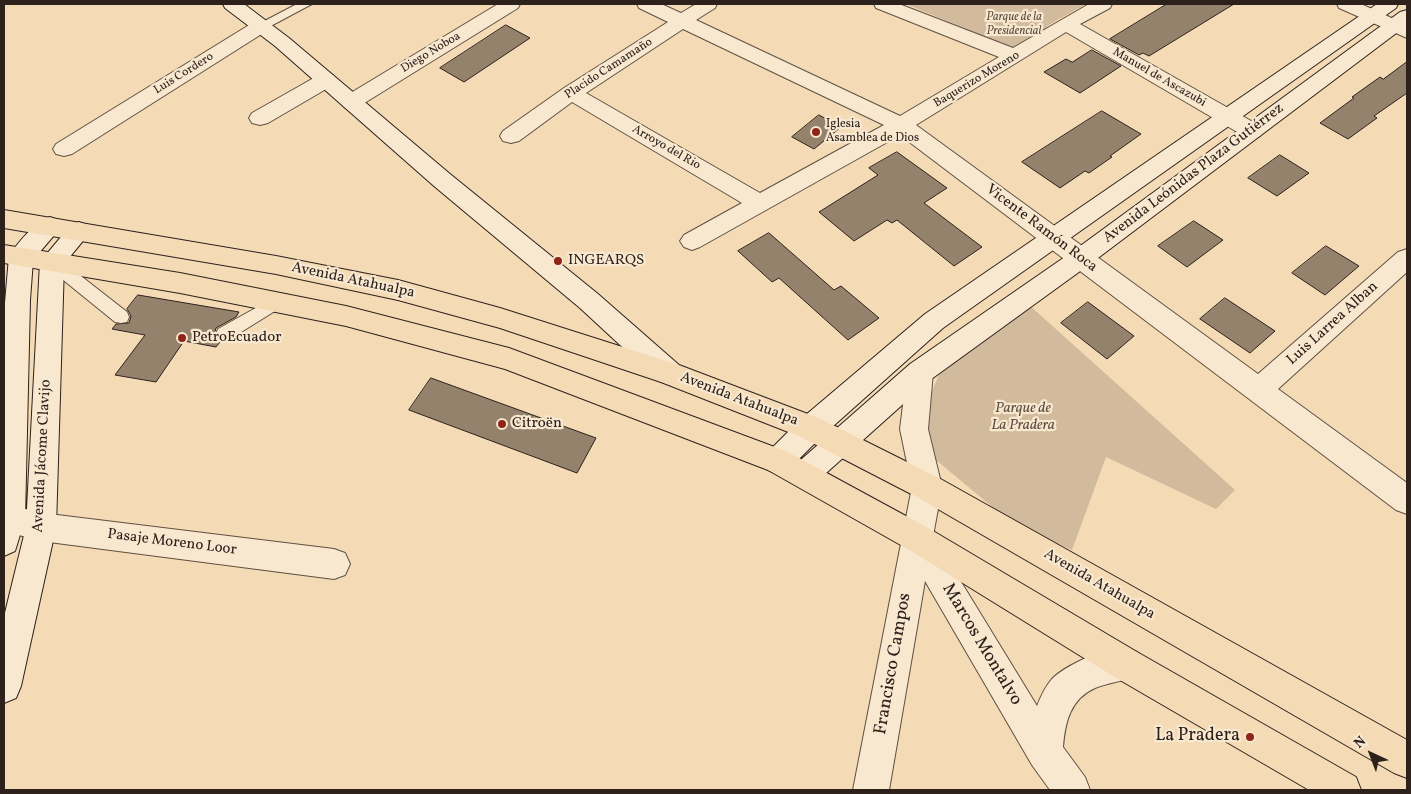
<!DOCTYPE html>
<meta charset="utf-8">
<style>
body{margin:0}
#map{position:relative;width:1411px;height:794px;overflow:hidden;background:#f4dbb6;font-family:Vollkorn,serif}
canvas{display:block}
.frame{position:absolute;inset:0;border:5px solid #2d211c;pointer-events:none}
.north{position:absolute;left:1346px;top:729px;width:50px;height:50px;-webkit-text-stroke:4px #f8e8d0;paint-order:stroke;rotate:317deg;font-size:14px;font-weight:700;line-height:20px;text-align:center;color:#2d211c}
.north::after{content:'';display:block;margin:auto;width:18px;height:22px;background:#2d211c;clip-path:polygon(50% 0,100% 100%,50% 72%,0 100%)}
</style>
<div id="map">
<canvas width="1411" height="794"></canvas>
<div class="frame"></div>
<div class="north">N</div>
</div>
<script>
const context = document.querySelector('canvas').getContext('2d');
context.lineJoin = 'round';
function fill(path, color) {
  context.fillStyle = color;
  context.fill(path, 'evenodd');
}
function trace(path, color, width, dash) {
  context.strokeStyle = color;
  context.lineWidth = width;
  context.lineCap = dash ? 'butt' : 'round';
  context.setLineDash(dash || []);
  context.stroke(path);
}
function label(font, color, halo, rows, align = 'center') {
  context.font = font + ' Vollkorn,serif';
  context.lineWidth = 4.5;
  context.setLineDash([]);
  context.textBaseline = 'middle';
  context.strokeStyle = halo;
  context.fillStyle = color;
  for (const [text, x, y, turn = 0] of rows) {
    context.save();
    context.translate(x, y);
    context.rotate((+turn || 0) * Math.PI / 180);
    context.textAlign = isNaN(turn) ? turn : align;
    if (halo) context.strokeText(text, 0, 0);
    context.fillText(text, 0, 0);
    context.restore();
  }
}
fill(new Path2D(`
 M906 4H1086L1047 26 1048 30 1014 49Z
 M1028 304 1235 490 1216 509 1106 457 1072 550 1031 532 996 510 930 455 926 420 930 396 940 372Z`), '#d2bb9c');
const building = new Path2D(`
 M1167 4H1234L1149 56 1143 53 1139 55 1110 39Z
 M506 25 530 38 464 82 440 68Z
 M1092 50 1121 66 1080 93 1044 72 1066 59 1072 62Z
 M1407 62V93L1374 116 1377 118 1348 139 1320 123 1354 98 1352 97 1380 77 1383 79Z
 M1102 111 1141 134 1110 156 1112 157 1089 173 1085 171 1060 188 1022 162Z
 M819 115 841 127 814 149 792 137Z
 M897 152 947 188 924 203 982 247 954 266 897 220 892 223 887 220 854 241 819 212 878 175 869 168Z
 M1280 155 1309 173 1277 196 1248 178Z
 M1194 221 1223 240 1187 267 1158 246Z
 M769 233 834 290 841 286 879 318 848 340 779 278 772 282 738 251Z
 M1326 246 1359 266 1325 295 1292 273Z
 M138 295 239 312 236 317 216 328 214 335 216 340 220 342 216 347 184 341 156 382 115 375 145 335 112 329 116 324 129 323 131 316 127 309Z
 M1225 298 1275 331 1250 353 1200 319Z
 M1088 302 1134 336 1107 359 1061 323Z
 M431 378 596 438 577 473 409 410Z`);
fill(building, '#94826c');
trace(building, '#2d211c', 1);
const lane = new Path2D(`
 M297 4H312L265 29 261 30 255 26Z
 M52 256 58 258 127 312 129 317 127 322 121 323 115 322 46 266 44 262 46 258Z
 M277 296 283 298 285 302 283 306 230 339 224 341 218 339 216 334 218 329Z`);
const street = new Path2D(`
 M498 4H520L518 8 358 107 351 109 344 107 341 102 344 97Z
 M637 4H661L681 13 696 4H717L715 8 696 20 900 116 999 57 876 8 874 4H899L1013 48 1089 4H1112L1110 8 1080 24 1260 126 1263 131 1260 136 1252 138 1244 136 1066 32 916 125 1258 374 1398 252 1407 249V272L1278 389 1407 483V514L1396 510 900 135 700 247 692 250 684 247 680 241 684 235 742 203 572 102 519 141 511 143 503 141 500 136 503 131 564 88 668 22 639 8ZM683 29 884 125 760 193 586 93Z
 M1337 4H1361L1407 25V38L1339 8Z
 M261 20 268 22 271 26 268 30 72 154 64 156 56 154 53 149 56 144 254 22Z
 M326 74 333 75 336 80 333 85 268 123 260 125 252 123 249 118 252 113 319 75Z
 M920 361 930 364 933 372 928 429 942 487 933 536 1037 706C1041 696 1045 687 1052 679 1064 666 1109 645 1126 648 1129 648 1134 651 1137 652L1142 664 1137 676C1123 681 1108 683 1095 688 1070 699 1065 723 1063 747L1085 777 1090 790H1050L1032 765 925 581 889 790H853L912 487 900 429 907 372 910 364Z
 M10 505 41 513 334 549 345 553 350 564 345 575 334 579 41 541 4 531V507Z`);
const secondary = new Path2D(`
 M223 4H244L289 38 450 174 598 294 679 365 682 373 679 381 669 384 659 381 580 308 434 186 275 46 225 8Z
 M1377 4H1398L1396 8 943 328 821 437 788 470 778 474 768 470 764 461 768 452 801 419 925 314Z
 M1407 10V25L1090 264 930 380 815 483 805 487 795 483 790 474 795 465 910 364 1072 252 1400 12Z
 M50 217 58 220 62 226 33 260 30 300 25 519 15 551 4 556V314L9 257C17 243 35 222 50 217Z
 M79 222 87 225 91 231 64 264 56 527 21 686 16 698 4 703V617L26 527 40 262 71 225Z`);
const primary = new Path2D(`
 M4 210 276 256 398 280 500 308 679 365 821 419 937 477 1407 740V778L1394 773 917 497 801 437 661 382 500 328 398 300 276 274 4 228Z
 M4 245 180 273 346 306 509 348 788 452 928 528 1137 652 1356 777 1361 790H1309L1113 676 906 548 768 470 505 369 346 326 180 293 4 263Z`);
trace(lane, '#5f5042', 2);
trace(street, '#5f5042', 2);
trace(secondary, '#2d211c', 2);
trace(primary, '#2d211c', 2);
fill(lane, '#f8e8d0');
fill(street, '#f8e8d0');
fill(secondary, '#f8e8d0');
fill(primary, '#f4dbb6');
for (const [x, y, r, color] of [
 [816,132,5,"#8f2418"],
 [558,261,5,"#8f2418"],
 [182,338,5,"#8f2418"],
 [502,424,5,"#8f2418"],
 [1250,737,5,"#8f2418"]
]) {
  const dot = new Path2D();
  dot.arc(x, y, r, 0, 2 * Math.PI);
  context.fillStyle = color;
  context.fill(dot);
  trace(dot, '#f8e8d0', 2);
}
label('italic 12px', '#5f4f42', '#f8e8d0', [
 ["Parque de la",1014,18],
 ["Presidencial",1014,32]
]);
label('12px', '#2d211c', '#f8e8d0', [
 ["Diego Noboa",431,53,-31],
 ["Placido Camamaño",609,69,-33],
 ["Luis Cordero",184,74,-32],
 ["Manuel de Ascazubi",1159,78,30],
 ["Baquerizo Moreno",977,80,-31],
 ["Arroyo del Rio",666,148,30]
]);
label('12px', '#2d211c', '#f8e8d0', [
 ["Iglesia",826,125],
 ["Asamblea de Dios",826,139]
], 'left');
label('15px', '#2d211c', '#f8e8d0', [
 ["Avenida Leónidas Plaza Gutiérrez",1194,174,-37],
 ["Vicente Ramón Roca",1041,229,37],
 ["Avenida Atahualpa",353,281,12],
 ["Luis Larrea Alban",1333,324,-42],
 ["Avenida Atahualpa",739,400,21],
 ["Avenida Jácome Clavijo",43,456,-87],
 ["Pasaje Moreno Loor",172,543,7],
 ["Avenida Atahualpa",1099,585,30]
]);
label('15px', '#2d211c', '#f8e8d0', [
 ["INGEARQS",568,261],
 ["PetroEcuador",192,338],
 ["Citroën",512,424]
], 'left');
label('italic 15px', '#5f4f42', '#f8e8d0', [
 ["Parque de",1023,409],
 ["La Pradera",1023,426]
]);
label('18px', '#2d211c', '#f8e8d0', [
 ["Marcos Montalvo",981,645,59],
 ["Francisco Campos",894,664,-80]
]);
label('18px', '#2d211c', '#f8e8d0', [
 ["La Pradera",1240,737]
], 'right');
</script>
